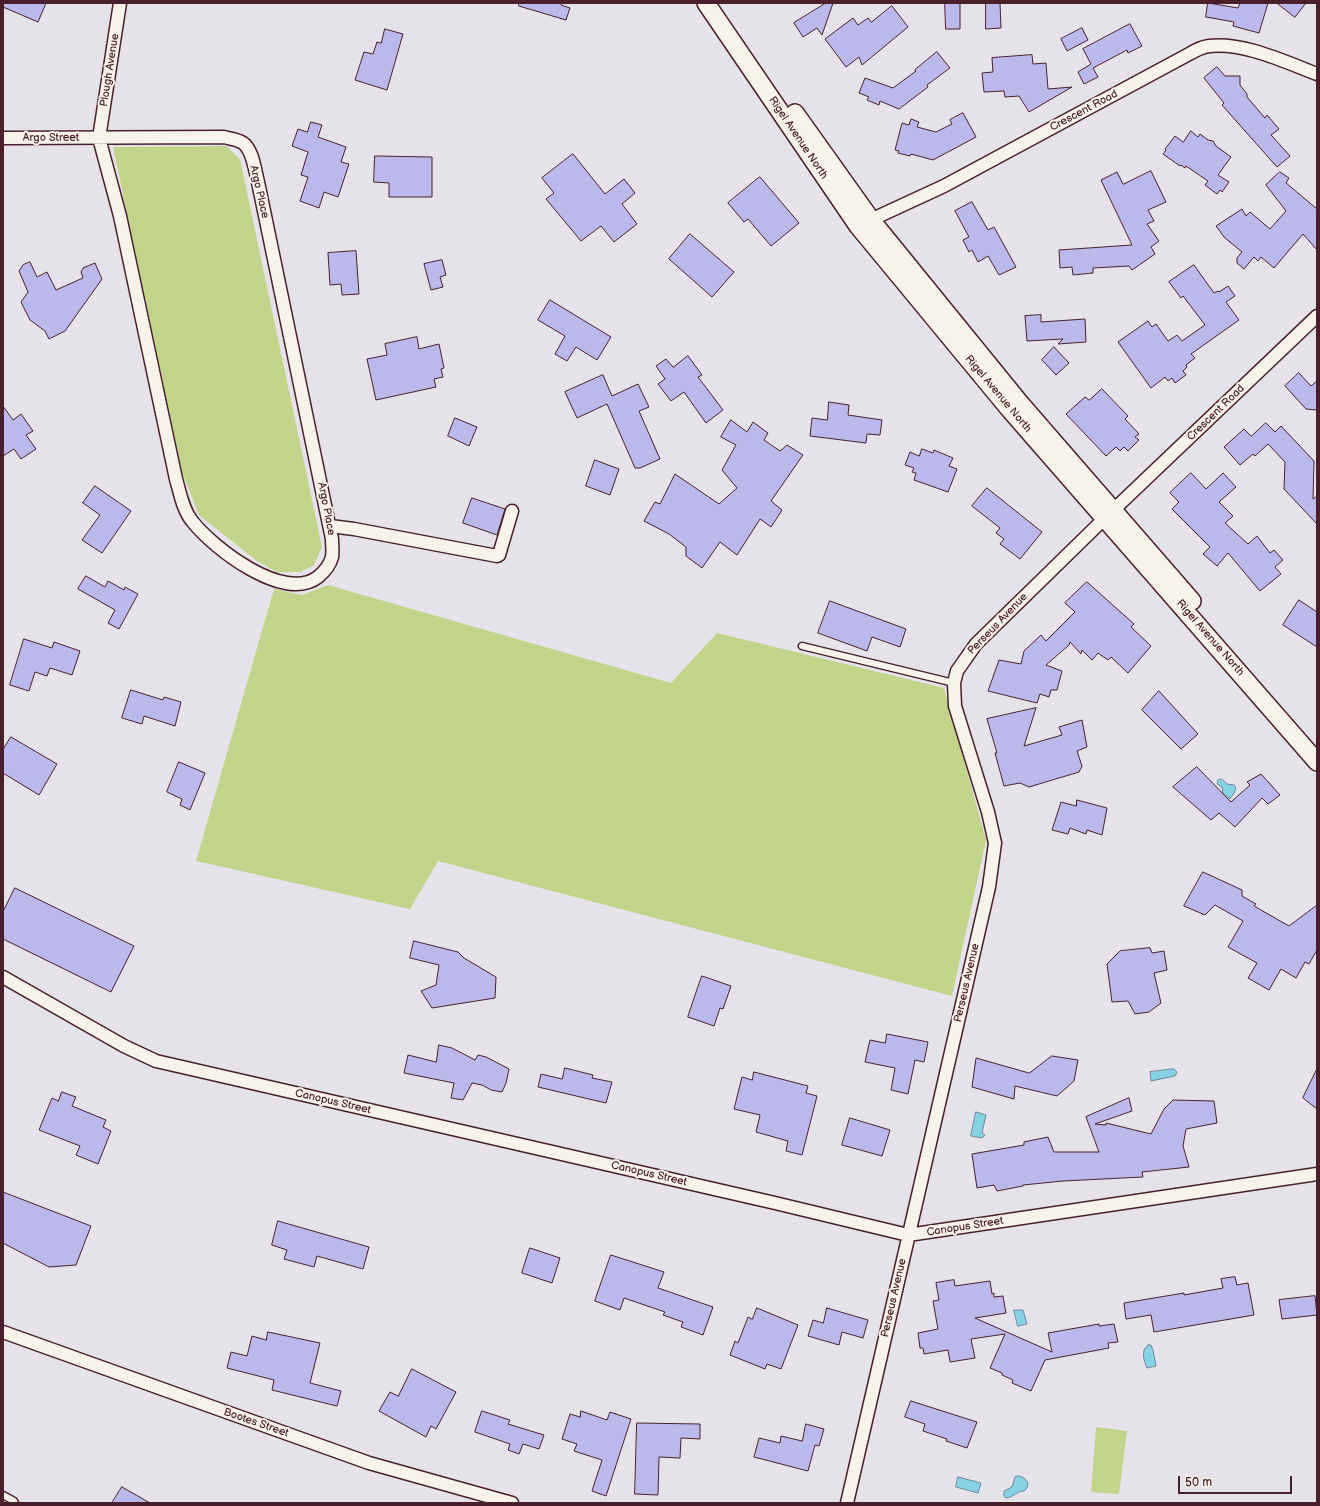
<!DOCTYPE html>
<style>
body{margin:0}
#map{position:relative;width:1320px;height:1506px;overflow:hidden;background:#e5e2e9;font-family:"Balsamiq Sans",sans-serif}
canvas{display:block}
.frame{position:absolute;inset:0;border:4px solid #4a1f2b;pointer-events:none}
.scale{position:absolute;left:1178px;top:1476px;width:114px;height:18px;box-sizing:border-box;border:2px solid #4a1f2b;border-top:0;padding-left:5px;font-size:12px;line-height:14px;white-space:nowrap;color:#4a1f2b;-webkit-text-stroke:3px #f7f3e8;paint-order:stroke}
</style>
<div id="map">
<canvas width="1320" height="1506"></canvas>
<div class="frame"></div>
<div class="scale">50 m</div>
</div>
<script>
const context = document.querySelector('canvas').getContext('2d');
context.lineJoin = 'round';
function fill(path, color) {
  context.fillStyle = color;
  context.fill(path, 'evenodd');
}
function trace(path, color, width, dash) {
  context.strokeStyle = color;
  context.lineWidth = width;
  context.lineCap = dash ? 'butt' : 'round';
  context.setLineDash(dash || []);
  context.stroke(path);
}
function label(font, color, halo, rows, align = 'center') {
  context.font = font + ' "Balsamiq Sans",sans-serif';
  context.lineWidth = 4;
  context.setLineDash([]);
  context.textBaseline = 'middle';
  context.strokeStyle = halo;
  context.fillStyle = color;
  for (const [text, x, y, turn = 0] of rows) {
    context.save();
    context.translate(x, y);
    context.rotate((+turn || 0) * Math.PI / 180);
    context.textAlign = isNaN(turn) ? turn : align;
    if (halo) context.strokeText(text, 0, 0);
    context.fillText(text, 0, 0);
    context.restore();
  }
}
fill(new Path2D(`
 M226 146 240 159 322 547 314 565 301 572H277L257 561 199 515 182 472 113 147Z
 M328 585 671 683 717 633 944 688 986 840 952 996 438 861 410 909 196 861 274 589 302 595Z
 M1096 1427 1127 1431 1119 1494 1091 1492Z`), '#c1d489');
const water = new Path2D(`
 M1222 779 1227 784 1234 785 1236 788 1233 795 1230 799 1223 793 1222 787 1217 784 1218 780Z
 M1171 1069H1174L1177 1072 1175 1076 1151 1081 1150 1072Z
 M976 1112 986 1115 982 1133 985 1135 982 1138 971 1136Z
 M1014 1310H1023L1027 1324 1018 1326Z
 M1148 1345H1151L1153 1350 1156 1366 1147 1368C1144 1360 1140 1351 1148 1345Z
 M1019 1476 1024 1478 1028 1483 1027 1488 1024 1491C1017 1491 1014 1497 1006 1498L1004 1496V1491L1012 1487 1015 1477Z
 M958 1477 981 1483 978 1493 956 1487Z`);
fill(water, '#86d2e5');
trace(water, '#6e8a9b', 1);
const building = new Path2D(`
 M3 3H46L38 22 3 7Z
 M519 3H562L561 5 570 8 566 20 519 6Z
 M826 3H833L822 35 817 28 803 37 794 23Z
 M945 3H960V29H946Z
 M986 3H1000L1001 28 986 29Z
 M1208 3 1238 8 1240 3H1268L1259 33 1233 26 1234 22 1206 17Z
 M1277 3H1306L1295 17Z
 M892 6 908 27 862 65 859 57 846 67 825 39 853 18 858 25 868 18 871 22Z
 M1130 24 1142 46 1128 53 1127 50 1093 68 1098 77 1084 84 1078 72 1091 64 1083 49Z
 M1082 28 1088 40 1067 51 1061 39Z
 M385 29 403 34 387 90 355 80 364 52 373 54 377 42 381 43Z
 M937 52 950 68 927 85 928 87 899 109 880 101 879 105 867 100 869 97 859 93 865 78 893 88 916 71 915 70Z
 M1032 55 1033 64 1046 63 1048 89 1072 87 1029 112 1019 96 1005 97 1004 91 984 92 982 73 993 72 992 58Z
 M1217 67 1225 76H1240V85L1247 94V97L1265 118 1267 115 1279 129 1271 135 1290 156 1277 167 1222 105 1224 103 1204 78Z
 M963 113 976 137 933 160 911 154 910 156 898 153 899 151 895 150 902 123 909 125 911 119 919 122 917 127 936 132 952 124 950 120Z
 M311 122 322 125 318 137 346 147 341 162 349 164 338 197 324 192 319 208 300 201 308 177 301 175 308 152 292 146 298 129 307 132Z
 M1191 131 1198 137 1200 134 1208 140 1213 141 1216 146 1231 157 1218 175 1229 182 1222 192 1220 190 1217 194 1205 185 1208 181 1186 166 1185 168 1181 165 1180 166 1163 154 1166 150 1165 149 1175 136 1183 142Z
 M573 154 605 194 624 179 635 193 622 204 637 224 614 242 601 226 581 241 546 199 554 193 542 178Z
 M375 156 432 157V197H389V183L374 182Z
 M1151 171 1166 202 1148 210 1154 221 1147 224 1159 241 1151 247 1155 254 1132 270 1129 266 1093 268V273L1073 275 1072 267 1060 268 1059 250 1132 245 1101 180 1117 172 1123 184Z
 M1280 172 1289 178 1286 183 1317 209V250L1303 234 1274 268 1261 257 1258 261 1254 257 1244 269 1237 263V258L1242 252 1224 237 1216 226 1242 209 1246 216 1250 212 1270 229 1286 211 1266 185Z
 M760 177 799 223 771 246 748 219 744 222 728 203Z
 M972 202 988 230 994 227 1016 267 999 275 988 256 978 262 972 250 969 252 963 240 969 237 955 211Z
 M690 234 734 272 712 297 669 259Z
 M356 251 359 294 342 295 341 284 330 285 328 253Z
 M442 260 446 275 440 277 443 287 431 290 424 264Z
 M30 262 37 277 47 272 56 290 83 278 81 272 83 268 95 263 102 279 65 331 49 339 45 331 30 320 21 302 28 292 19 271 23 265Z
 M1194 265 1214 293 1218 291 1219 292 1228 286 1235 296 1226 302 1239 320 1191 354 1195 358 1186 365 1187 367 1183 371 1186 375 1175 383 1172 378 1168 381 1165 377 1151 388 1118 342 1148 321 1152 327 1156 324 1168 341 1177 335 1182 341 1205 325 1183 296 1181 298 1169 282Z
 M550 300 611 337 597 360 576 347 567 361 555 354 565 336 538 320Z
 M1041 315V322L1085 319 1086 342 1058 344 1063 339 1027 341 1025 316Z
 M417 337 419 349 439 344 444 368 441 369 443 377 434 379 436 387 376 400 367 359 387 355 385 344Z
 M1054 347 1069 363 1056 375 1042 360Z
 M688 356 702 375 698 377 723 410 706 423 684 392 671 401 658 384 665 379 656 366 666 359 673 367Z
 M1299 373 1311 386 1317 381V410L1306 409 1285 386Z
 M603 375 612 396 638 384 649 407 639 411 660 459 640 468H635L607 404 577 418 565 392Z
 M1102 389 1128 416 1125 419 1139 434 1135 437 1139 440 1128 451 1124 447 1120 451 1116 447 1106 456 1066 414 1085 397 1089 400Z
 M829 402 849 405 848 415 882 420 880 435 867 434 866 443 810 436 812 418 827 420Z
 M3 406 13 420 21 414 33 431 26 435 36 449 21 459 14 449 3 456Z
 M455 418 477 427 469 446 448 436Z
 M731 420 747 432 753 422 768 433 764 440 780 451 787 445 803 455 771 501 782 510 771 527 760 519 737 555 720 542 702 568 686 556V547L669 534 644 521 655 502 660 504 675 474 719 504 737 488 722 470 736 445 721 437Z
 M1266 423 1275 432 1281 426 1314 461 1313 499 1317 496V524L1284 489 1285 462 1268 444 1255 456 1253 454 1240 465 1224 447 1244 429 1251 436Z
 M922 449 933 453 934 450 953 458 949 466 957 469 948 492 914 480 916 473 912 472 914 468 905 465 910 452 919 456Z
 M595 460 619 469 610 495 586 486Z
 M1191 473 1206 489 1223 473 1236 487 1219 502 1233 516 1225 523 1248 544 1257 536 1270 553 1274 550 1283 560 1275 567 1281 574 1260 591 1228 553 1217 566 1203 554 1210 547 1172 509 1179 502 1170 493Z
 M95 486 131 511 102 553 82 540 100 515 83 503Z
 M987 488 1042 532 1020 559 1000 544 1004 539 996 533 1000 528 972 506Z
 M472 498 505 509 497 535 463 523Z
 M86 576 105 587 108 581 124 590 125 587 138 594 119 629 108 623 115 610 78 589Z
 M1087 582 1134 624 1131 627 1151 646 1128 673 1111 657 1108 660 1098 653 1092 660 1082 650 1081 654 1070 642 1069 645 1046 665 1062 671 1057 690H1051L1049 697 1040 694 1037 703 988 691 999 660 1021 664 1024 651 1041 635 1046 641 1075 612 1065 603Z
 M1299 600 1317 612V647L1283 625Z
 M830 601 906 629 900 647 872 637 867 651 818 633Z
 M24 639 52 648 54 642 80 651 72 675 50 668 47 676 35 672 29 691 10 685Z
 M131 690 163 700 164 697 181 702 175 726 144 716 142 724 122 718Z
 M1159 691 1198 734 1181 749 1142 710Z
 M1036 708 1024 746 1062 735 1059 727 1082 720 1087 747 1077 751 1082 766 1079 772 1029 787 1020 783 1004 786 995 753H997L987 719Z
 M11 737 57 764 39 795 3 773V750Z
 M179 762 205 773 190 810 180 805 182 799 167 792Z
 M1197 767 1231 802 1250 785 1247 782 1261 774 1280 795 1268 804 1262 798 1235 827 1219 813 1211 820 1173 787Z
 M1077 800 1107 808 1102 835 1087 830 1086 834 1070 828 1068 834 1052 830 1061 802 1076 806Z
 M1203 872 1242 890V896L1256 904 1254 906 1289 926 1317 905V950L1309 964 1305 962 1296 978 1281 969 1269 990 1248 978 1257 963 1228 947 1243 921 1215 905 1205 915 1184 906Z
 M15 888 134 946 111 992 3 939V912Z
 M414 941 458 952 464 958 496 977 495 998 432 1008 421 991 436 985 439 965 410 958Z
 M1150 948 1152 953 1164 951 1167 970 1154 973 1161 1003 1149 1012 1135 1014 1128 1001 1112 1002 1107 964 1120 951Z
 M702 976 731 986 723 1009 720 1008 714 1026 688 1017Z
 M887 1034 928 1042 924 1062 915 1060 908 1094 891 1090 895 1068 865 1062 870 1040 885 1043Z
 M439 1045 452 1048 475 1060 478 1055 486 1057 509 1069 506 1083 502 1092 491 1090 482 1085 472 1083 463 1100 451 1098 454 1083 404 1073 408 1055 436 1062Z
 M1052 1056 1078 1060 1074 1081 1057 1096 1015 1086 1014 1099 972 1087 976 1058 1029 1073Z
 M565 1068 593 1075 592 1078 612 1082 606 1103 538 1087 541 1074 562 1079Z
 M1317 1069V1109L1303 1098Z
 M754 1072 808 1086 806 1093 817 1096 802 1155 786 1151 788 1141 756 1132 760 1115 734 1109 742 1077 752 1080Z
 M62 1092 76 1097 72 1106 106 1120 103 1127 111 1131 98 1164 76 1155 80 1146 39 1130 52 1098 58 1101Z
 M1129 1098 1132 1111 1095 1124 1106 1125V1123L1151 1134 1164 1109 1173 1100 1214 1101 1217 1123 1186 1129 1183 1146 1189 1167 1142 1172 1143 1177 1063 1181 1023 1185V1186L997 1191 994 1185 977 1188 972 1154 1024 1145V1142L1048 1137 1054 1152H1099L1086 1117Z
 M850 1118 890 1130 882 1156 842 1145Z
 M3 1192 91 1226 76 1265 49 1267 3 1243Z
 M278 1221 369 1247 363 1269 317 1256 314 1267 284 1259 287 1250 272 1245Z
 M530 1248 560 1258 552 1283 522 1273Z
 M611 1255 664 1272 658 1288 713 1307 703 1335 681 1327 683 1322 663 1315 665 1312 624 1298 620 1310 595 1301Z
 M1235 1277 1237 1285 1248 1283 1254 1315 1154 1332 1151 1315 1126 1319 1124 1303 1184 1293V1295L1223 1288 1221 1279Z
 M954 1280 955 1286 990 1281 992 1294 994 1293V1297L1003 1296 1006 1313 975 1318 1052 1352 1048 1333 1099 1324V1326L1114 1324 1118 1342 1108 1343 1109 1348 1045 1360 1031 1391 1012 1383 1013 1380 1002 1375V1373L990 1368 1005 1334 971 1339 975 1358 950 1362 948 1350 924 1354 923 1348H920L918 1333 938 1329 933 1301 939 1300 936 1283Z
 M1315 1296 1317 1315 1282 1319 1279 1300Z
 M757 1308 798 1325 781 1369 767 1364 765 1369 730 1355 735 1341 738 1343 748 1317 752 1319Z
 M827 1308 868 1320 863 1338 842 1332 839 1345 808 1336 813 1320 823 1323Z
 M268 1332 320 1343 310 1383 341 1391 337 1406 272 1390 274 1380 227 1368 231 1352 247 1356 252 1336 266 1340Z
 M412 1369 456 1392 436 1429 431 1426 426 1437 379 1411 390 1392 398 1396Z
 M911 1401 977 1422 967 1448 946 1441 947 1439 923 1431 925 1424 905 1417Z
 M482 1411 510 1420 508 1424 544 1435 539 1449 523 1444 519 1454 508 1450 510 1444 475 1432Z
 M581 1411 607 1420 610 1412 631 1419 606 1496 592 1491 602 1460 574 1451 577 1444 562 1439 570 1414 580 1417Z
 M637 1423 700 1424V1439L681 1438 680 1458 659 1457 658 1495 635 1494Z
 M806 1424 824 1429 819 1446 815 1445 808 1471 754 1457 759 1438 780 1443 781 1436 802 1441Z
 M122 1487 150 1503H112Z`);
fill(building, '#bbb9eb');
trace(building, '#4a1f2b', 1);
const lane = new Path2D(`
 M802 646 954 683
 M3 1495 14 1501 15 1503`);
const street = new Path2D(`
 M3 138 224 137C230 139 237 139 243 143 253 150 255 171 258 182L332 539C332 545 333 552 332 557 330 565 324 572 318 577 284 603 213 548 192 521 183 510 180 493 176 479L120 216 99 138 120 3
 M864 223 944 186 1191 53C1196 50 1203 47 1209 46 1244 42 1285 62 1317 74
 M330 526 354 529 497 556 499 555 512 511
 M3 977 124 1046 156 1061 775 1203 908 1235 1317 1174
 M3 1332 369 1463 512 1503
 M847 1503 989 887 995 843 988 812 955 706 954 683 957 671 976 644 1105 518 1317 316`);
const secondary = new Path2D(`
 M706 3 858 226 1010 410 1317 762
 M795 113 872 221 1020 403 1192 601`);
trace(lane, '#4a1f2b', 9);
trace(street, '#4a1f2b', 15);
trace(secondary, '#4a1f2b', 20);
trace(lane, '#f7f3e8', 6);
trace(street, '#f7f3e8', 12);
trace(secondary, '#f7f3e8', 17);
label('11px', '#4a1f2b', '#f7f3e8', [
 ["Plough Avenue",110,70,-81],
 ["Crescent Road",1084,111,-28],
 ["Argo Street",51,138],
 ["Rigel Avenue North",798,138,56],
 ["Argo Place",259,192,77],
 ["Rigel Avenue North",998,394,50],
 ["Crescent Road",1216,413,-44],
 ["Argo Place",326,509,79],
 ["Perseus Avenue",998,624,-46],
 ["Rigel Avenue North",1210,638,49],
 ["Perseus Avenue",967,983,-77],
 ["Canopus Street",333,1102,13],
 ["Canopus Street",649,1174,13],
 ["Canopus Street",965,1227,-9],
 ["Perseus Avenue",894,1298,-77],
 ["Bootes Street",256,1423,19]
]);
</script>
